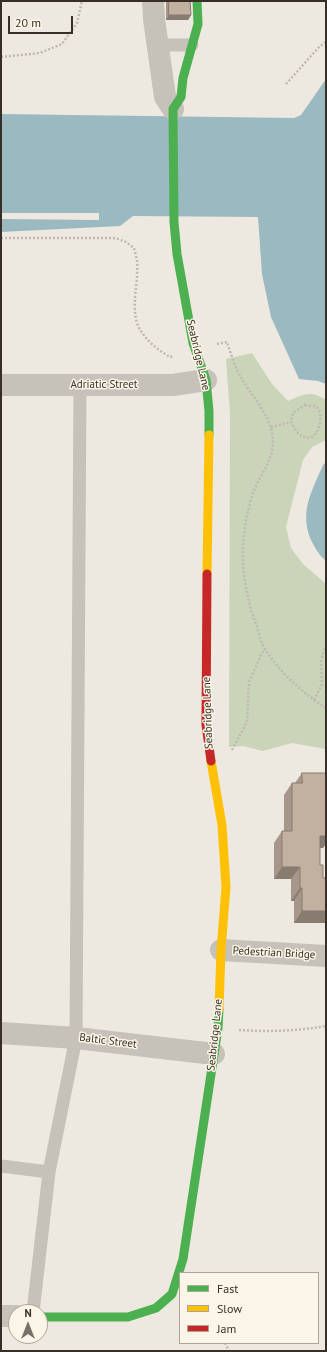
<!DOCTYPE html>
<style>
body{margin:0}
#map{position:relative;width:327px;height:1352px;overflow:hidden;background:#ede9e0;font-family:"PT Sans",sans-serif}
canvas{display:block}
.frame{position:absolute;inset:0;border:2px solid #372f27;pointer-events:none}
.legend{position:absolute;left:179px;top:1272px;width:140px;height:72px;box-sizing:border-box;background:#faf5e6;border:1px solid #aca69a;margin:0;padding:5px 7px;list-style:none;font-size:12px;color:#372f27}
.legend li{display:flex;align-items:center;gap:8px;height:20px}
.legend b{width:20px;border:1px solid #aca69a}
.north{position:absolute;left:8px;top:1304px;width:40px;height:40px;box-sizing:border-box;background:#faf5e6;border:1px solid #aca69a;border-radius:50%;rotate:0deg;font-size:11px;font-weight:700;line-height:16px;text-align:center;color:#372f27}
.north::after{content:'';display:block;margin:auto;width:14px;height:18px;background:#777068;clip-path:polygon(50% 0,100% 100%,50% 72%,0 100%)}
.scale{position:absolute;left:8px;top:16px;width:65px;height:18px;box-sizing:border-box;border:2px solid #372f27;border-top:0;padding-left:5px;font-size:12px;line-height:14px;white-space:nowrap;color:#372f27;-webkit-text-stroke:3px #faf5e6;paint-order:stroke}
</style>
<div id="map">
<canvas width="327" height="1352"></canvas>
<div class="frame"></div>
<ul class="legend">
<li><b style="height:5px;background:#4caf50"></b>Fast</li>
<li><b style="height:5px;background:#ffc107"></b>Slow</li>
<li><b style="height:5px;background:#c62828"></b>Jam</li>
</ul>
<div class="north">N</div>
<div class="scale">20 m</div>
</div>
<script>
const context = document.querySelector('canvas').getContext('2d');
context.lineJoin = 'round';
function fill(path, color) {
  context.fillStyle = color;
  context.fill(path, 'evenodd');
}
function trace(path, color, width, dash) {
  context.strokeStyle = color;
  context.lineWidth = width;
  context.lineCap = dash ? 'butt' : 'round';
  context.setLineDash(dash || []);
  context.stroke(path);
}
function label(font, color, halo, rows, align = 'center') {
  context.font = font + ' "PT Sans",sans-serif';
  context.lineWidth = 3;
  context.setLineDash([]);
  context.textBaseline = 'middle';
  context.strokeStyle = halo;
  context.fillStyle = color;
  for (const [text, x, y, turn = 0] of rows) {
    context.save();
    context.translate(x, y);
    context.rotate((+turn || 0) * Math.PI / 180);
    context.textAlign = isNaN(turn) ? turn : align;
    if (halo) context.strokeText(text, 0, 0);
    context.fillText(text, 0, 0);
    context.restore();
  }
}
fill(new Path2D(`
 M252 353 272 384 288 401C304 394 311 390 326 400V440L312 447 303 460 286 527 291 548 303 564 325 583 326 585V749L292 743 263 751 243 746 229 747 230 414 226 359Z`), '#cad4b9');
fill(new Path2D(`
 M326 79V384L318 381 299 379 271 317 262 274 258 217 133 216 120 226 1 232V114L294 118 301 115Z
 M326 462V561C320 556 317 551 313 544 298 514 311 493 323 465Z`), '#9ab9c0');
fill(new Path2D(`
 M1 213H99V220L1 219Z`), '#ede9e0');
trace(new Path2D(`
 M1 57 40 53 62 44 77 23 82 1
 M286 84 319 47 326 42
 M1 238H115L126 242 134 248C135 252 136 256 137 260 139 279 132 299 136 319 139 335 156 349 170 357L174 356
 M217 344 227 342C231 354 235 368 242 379 253 398 272 417 273 440 274 460 259 476 253 493 238 539 240 582 257 627 259 634 261 643 265 649 280 673 303 693 326 708
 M305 405C308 406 312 406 315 406 327 412 318 451 298 433 295 430 293 425 291 422L293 413Z
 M271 427 291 422
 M314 700 322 684 321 660 326 645
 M232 750 247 722 249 682 262 653 265 649
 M239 1030C268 1032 297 1031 326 1026
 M225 1343 229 1351`), '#bfb9b1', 2.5, [2, 2]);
trace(new Path2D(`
 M158 45H192
 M1 1166 49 1172
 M33 1312 49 1172 76 1038 80 385`), '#c6c1b9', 13);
trace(new Path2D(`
 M153 1 154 19 165 97 173 109
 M1 385H173L206 380
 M221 950 326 956
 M1 1033 76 1038 214 1054
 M1 1316H16`), '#c6c1b9', 22);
trace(new Path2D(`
 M197 1 198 24 183 78 181 97 173 109 174 222 177 254 193 343 206 380 209 411V435
 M40 1317H128L156 1308 172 1294 183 1259 218 1028 219 1009`), '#4caf50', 9);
trace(new Path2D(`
 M207 574 209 435
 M211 761 222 825 226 887 221 950 219 1009`), '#ffc107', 9);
trace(new Path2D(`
 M207 574 206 725 211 761`), '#c62828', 9);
fill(new Path2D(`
 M166 1H190L191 15 188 20H166Z
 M302 773 323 848H320V865L323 878 326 923H294V901H291V879H274V843L282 831H284V795L292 783H295Z`), '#a7978a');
fill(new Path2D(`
 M169 15H191L188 20H166Z
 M320 836H326V844L323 848H311Z
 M282 867H300L291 879H274Z
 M300 888H302L294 901H291Z
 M302 911H326V923H294Z`), '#887b70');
const building = new Path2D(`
 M169 1H190L191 15H169Z
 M302 773H326V836H320V865H323V878H326V911H302V888H300V867H282V831H292V783H302Z`);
fill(building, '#c2b0a0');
trace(building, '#887b70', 1);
label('11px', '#372f27', '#faf5e6', [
 ["Seabridge Lane",198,355,77],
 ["Adriatic Street",104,385],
 ["Seabridge Lane",208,713,-92],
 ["Pedestrian Bridge",274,953,3],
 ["Seabridge Lane",215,1035,-84],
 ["Baltic Street",108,1041,7]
]);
</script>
